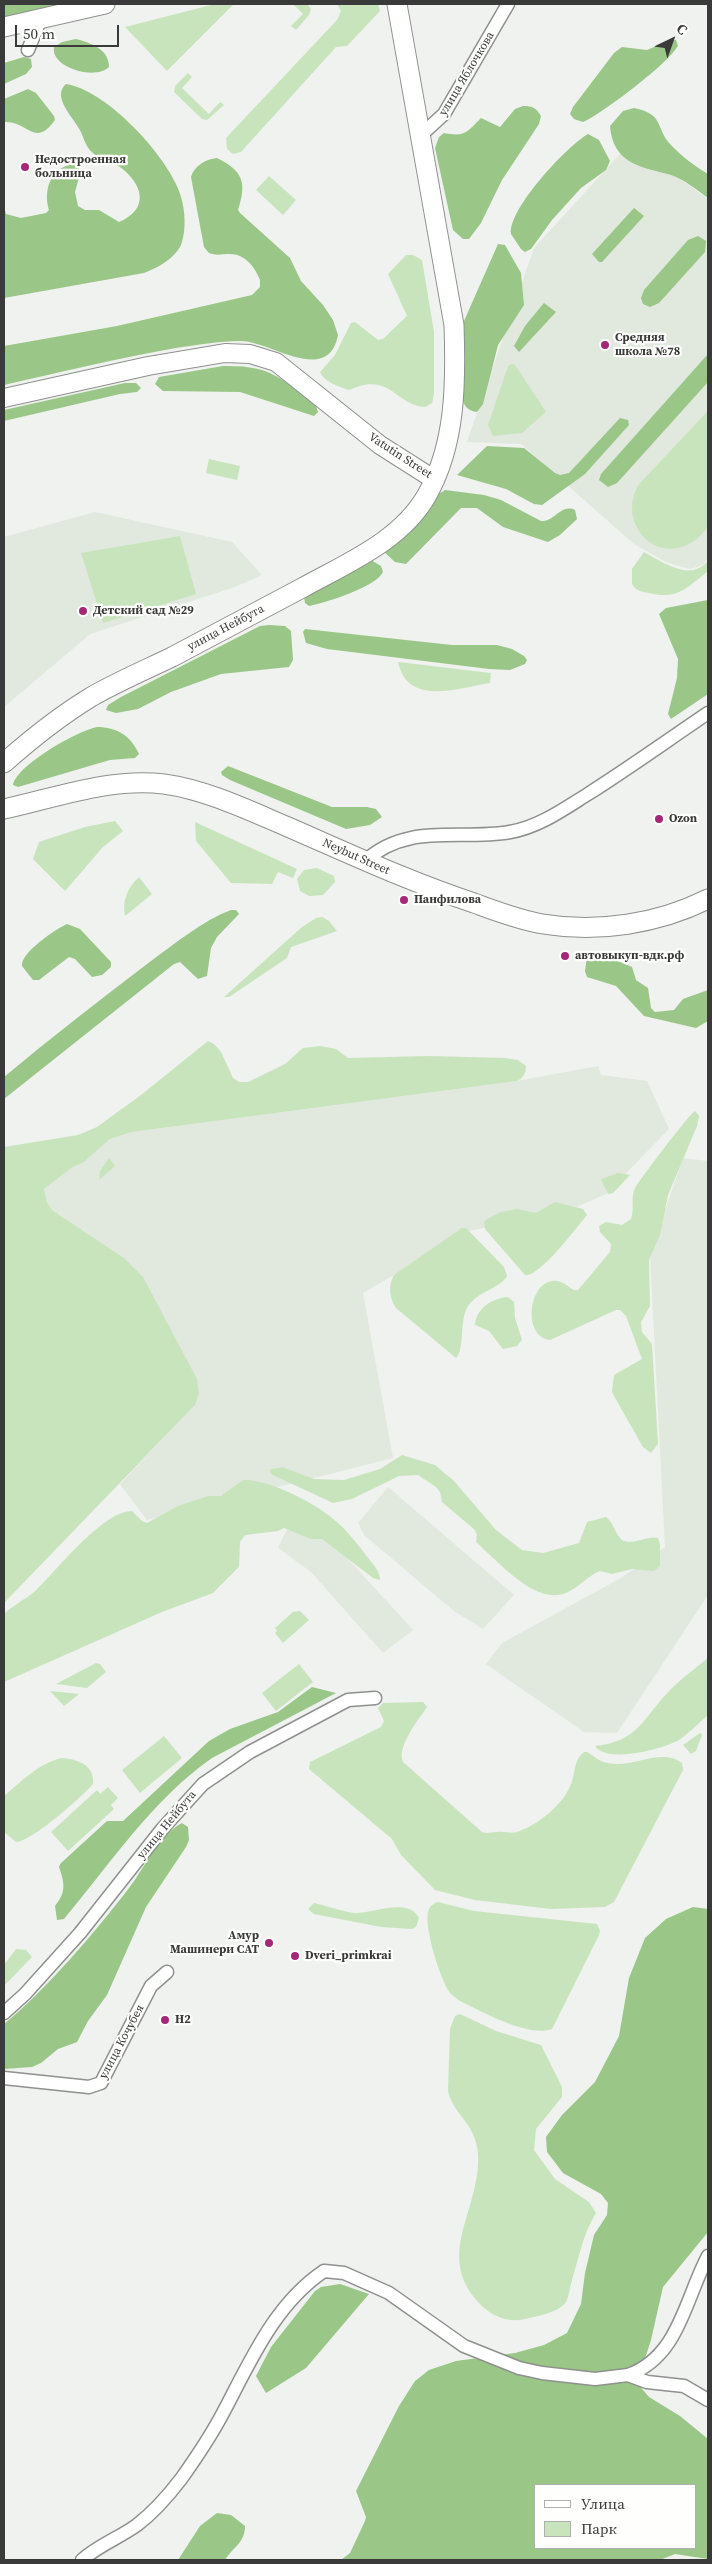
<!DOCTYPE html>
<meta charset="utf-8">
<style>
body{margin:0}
#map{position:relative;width:712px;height:2564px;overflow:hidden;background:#eff2ee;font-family:"Source Serif 4",serif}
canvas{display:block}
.frame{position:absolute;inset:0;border:5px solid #393a39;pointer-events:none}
.legend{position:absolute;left:534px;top:2484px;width:162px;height:65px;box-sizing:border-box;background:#fefffd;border:1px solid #afb0af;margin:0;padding:6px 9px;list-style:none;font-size:15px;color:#393a39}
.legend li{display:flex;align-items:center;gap:10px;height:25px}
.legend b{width:25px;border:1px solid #afb0af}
.north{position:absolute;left:647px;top:15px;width:50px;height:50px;-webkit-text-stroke:4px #fefffd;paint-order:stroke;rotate:42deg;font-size:14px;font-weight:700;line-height:20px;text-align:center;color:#393a39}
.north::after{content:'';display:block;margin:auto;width:18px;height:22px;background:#393a39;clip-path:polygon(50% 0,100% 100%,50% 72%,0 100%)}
.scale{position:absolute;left:15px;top:25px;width:104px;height:22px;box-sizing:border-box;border:2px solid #393a39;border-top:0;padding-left:6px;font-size:15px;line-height:18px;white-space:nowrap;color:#393a39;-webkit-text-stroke:4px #fefffd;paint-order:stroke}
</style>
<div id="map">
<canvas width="712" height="2564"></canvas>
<div class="frame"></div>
<ul class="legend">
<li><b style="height:6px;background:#fff"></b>Улица</li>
<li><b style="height:14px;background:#c8e4bd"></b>Парк</li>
</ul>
<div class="north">С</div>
<div class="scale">50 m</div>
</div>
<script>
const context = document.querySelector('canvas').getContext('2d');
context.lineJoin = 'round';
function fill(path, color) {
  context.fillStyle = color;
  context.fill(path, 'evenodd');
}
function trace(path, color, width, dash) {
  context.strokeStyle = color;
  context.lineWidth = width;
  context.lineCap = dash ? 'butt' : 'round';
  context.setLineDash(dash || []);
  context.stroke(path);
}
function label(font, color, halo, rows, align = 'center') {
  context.font = font + ' "Source Serif 4",serif';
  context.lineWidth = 4.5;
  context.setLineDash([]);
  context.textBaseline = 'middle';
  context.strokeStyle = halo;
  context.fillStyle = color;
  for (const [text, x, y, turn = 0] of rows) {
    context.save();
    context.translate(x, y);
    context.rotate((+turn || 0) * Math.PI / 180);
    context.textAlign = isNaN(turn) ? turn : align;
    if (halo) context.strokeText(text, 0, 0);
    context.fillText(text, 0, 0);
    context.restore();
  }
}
fill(new Path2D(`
 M630 143 708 199V558L703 565 690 569 668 563 634 544 521 444 467 442 534 248Z
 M95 512 232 542 262 575 235 587 90 634 4 707V537Z
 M598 1066 601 1075 647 1081 669 1129 606 1194 574 1208 469 1231 363 1293 393 1458 147 1520 120 1484 195 1405 124 1258 52 1210 47 1202 44 1189 73 1167 84 1162 110 1139 132 1132 517 1081Z
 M683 1158 708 1161V1595L617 1733 584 1732 486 1664 502 1643 621 1578 665 1547 650 1254Z
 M388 1487 514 1595 483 1629 454 1611 364 1535 358 1523Z
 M288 1527 321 1538 337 1547 413 1630 383 1653 311 1572 278 1548Z`), '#e1e8de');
fill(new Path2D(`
 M215 4H234L167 71 125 27Z
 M293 4H307L311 9 309 15 296 30 291 26 303 14Z
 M337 4H378L380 11 347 46 336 47 241 152 233 154 227 149 226 138 337 20 341 11Z
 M188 73 192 77 182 88 209 114 220 102 224 105 207 120 202 119 174 92 175 86Z
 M269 176 296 200 283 215 256 190Z
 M406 255H413L422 260 434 332V394L432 403 425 407C393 404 391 371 349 390 339 387 324 382 320 372L335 355 351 323 355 322 378 340 383 339 407 316 388 274Z
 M512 364 515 365 546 412 522 433 493 436 488 425 508 366Z
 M708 411V527C702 534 696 541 687 545 648 562 617 516 640 483Z
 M209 459 240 466 237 480 206 473Z
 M180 536 196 594 103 623 81 553Z
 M644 552C664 563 690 582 708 561V571C687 588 677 600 649 593 642 592 636 591 632 584V569Z
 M398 662 491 673 490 683C458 688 408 707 398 662Z
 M115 821 123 831 103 847 65 891 33 859 39 842 85 827Z
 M195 822 297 869 293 878 278 872 272 884 231 883 196 841Z
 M317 868 334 876 335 882 323 895 309 896 300 891 297 879 304 870Z
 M139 877 152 894 125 916C122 901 127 888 139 877Z
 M322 917 329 921 337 931 291 947 287 958 229 997H224L302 927 316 918Z
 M208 1041 214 1044 221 1052 233 1078 239 1082H248L285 1064 303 1048 320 1046 336 1049 348 1058 429 1056 505 1058 518 1060 526 1066C526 1073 523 1078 517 1081L132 1132 110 1139 84 1162 73 1167 44 1189 47 1202 52 1210 124 1258 143 1277 197 1379 199 1394 195 1405 4 1603V1147L78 1135 97 1127 141 1095Z
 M695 1111 699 1116 697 1126 668 1195 660 1235 649 1260 650 1306 641 1322 642 1332 652 1344 658 1444 651 1453 643 1447 614 1396 612 1392 614 1375 642 1359 626 1316 620 1310H616L550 1340C521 1337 529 1277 557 1281 564 1282 568 1287 574 1290H578L610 1252 611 1244 600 1232 599 1226 606 1222 622 1225 631 1219C635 1209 630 1199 635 1188 638 1182 690 1113 695 1111Z
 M109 1158 115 1166 99 1180 100 1171Z
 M618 1173 630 1175 613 1193 608 1194 601 1179Z
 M555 1202 583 1209 587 1215C577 1227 539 1278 525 1275L485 1229 484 1222 487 1219 501 1212 517 1209 536 1213Z
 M462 1228H466L504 1267 507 1276C502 1287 477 1292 468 1306 459 1320 465 1350 456 1358L396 1308C389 1297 388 1286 394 1275Z
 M508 1297 514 1302 515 1318 522 1340 517 1346 503 1349 489 1331 475 1325C476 1308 493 1298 508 1297Z
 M402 1455 435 1465 454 1481 496 1530 522 1550 543 1553 579 1543 587 1522 606 1517C614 1523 615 1534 622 1540 631 1546 648 1535 658 1538L660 1544V1566L654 1571 632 1569 612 1574 600 1571C588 1576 580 1586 568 1592 537 1608 498 1561 476 1542L477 1535 475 1530 442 1502 440 1492 436 1487 418 1475 399 1476 352 1499 333 1503 273 1475 269 1470 282 1467 314 1479 344 1480 380 1469Z
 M243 1480C268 1478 319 1505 337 1522 347 1531 357 1543 365 1554 371 1562 380 1570 380 1580L373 1578 322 1539H311L284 1528 278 1531 245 1535 240 1542 239 1567 213 1593 162 1612 4 1682V1614C13 1605 25 1600 35 1591 56 1572 102 1511 132 1511L142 1521 147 1523 178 1506 208 1496H221Z
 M300 1611 309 1620 283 1643 275 1633 277 1631 275 1628 293 1612Z
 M708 1658V1715C699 1723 689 1733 679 1740 663 1749 607 1764 595 1746 639 1742 644 1716 672 1688 683 1677 696 1668 708 1658Z
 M96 1663 100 1664 106 1672 87 1688 56 1684Z
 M299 1664 313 1682 276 1711 262 1693Z
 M50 1691 79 1694 64 1706Z
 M423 1702 427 1707C419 1719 396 1747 403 1762L482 1832C488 1834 491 1832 497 1832 504 1831 511 1834 517 1832 538 1825 563 1805 571 1784 576 1772 573 1761 584 1752H587C594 1756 600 1762 608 1763 633 1769 660 1747 682 1763L683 1770 614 1902 605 1907 551 1909 475 1900 435 1890 401 1855 392 1839 309 1769 310 1762 381 1727 384 1721 378 1708 383 1703Z
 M700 1733 702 1735 696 1751 691 1754 683 1745Z
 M164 1736 182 1758 140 1793 122 1770Z
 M62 1758C77 1759 95 1765 93 1784 82 1797 31 1842 16 1842L4 1832V1796C22 1781 39 1763 62 1758Z
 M108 1787 118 1798 111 1805 114 1809 68 1851 51 1832 97 1790 100 1794Z
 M438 1902 474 1911 597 1924 600 1931 599 1935 552 2029C529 2038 481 2011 460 2001 456 1998 451 1995 448 1990 440 1977 422 1923 429 1909 431 1905 434 1903 438 1902Z
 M314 1903C328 1906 343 1912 356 1913 373 1913 409 1897 419 1918L416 1927 412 1929 381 1927 314 1914 308 1909Z
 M16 1949 26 1950 32 1957 4 1986V1965Z
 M460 2014 496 2031 541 2045 562 2087V2097L536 2129 534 2150 555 2179 589 2202 596 2213C583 2234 579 2257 572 2280 570 2286 569 2297 566 2302 558 2313 537 2316 525 2319 510 2323 494 2317 483 2307 431 2257 481 2212 478 2154 476 2123 453 2115 448 2091L450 2029 455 2016Z`), '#c8e4bd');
fill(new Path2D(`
 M4 4H56L53 7 4 17Z
 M76 39C91 43 109 49 109 67 95 81 50 67 54 47L62 42Z
 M671 40H676L678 46C665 66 610 107 589 119L583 122 574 119 570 114 573 107 614 53 622 47 647 50Z
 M24 57 31 59 32 67 26 74 4 84V63Z
 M66 84C105 90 160 149 176 184 183 198 186 216 184 232 183 238 182 245 178 250 170 261 157 268 144 273L4 298V207L6 214 21 218 46 213 49 210C43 191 50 168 73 164L81 170 75 192 78 206 85 210H99L119 222C150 209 143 184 120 167 112 161 100 160 93 153 84 146 84 135 78 127 71 115 52 96 66 84Z
 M28 89 36 93 54 116 55 120C34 149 28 120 4 122V99Z
 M523 106C533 106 536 108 541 116L539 124 502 180 481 223 469 239H463L453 230 435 148 439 137 444 133C465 137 466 133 481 118L500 127 515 109Z
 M634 108C666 115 654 127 671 145 681 156 695 166 708 174V198C697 190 685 180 671 175 643 167 613 165 610 126L623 111Z
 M588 134 599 140 610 161 606 170 581 188 552 220 531 249 525 252 521 249 511 234C508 209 567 146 588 134Z
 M217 158C243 171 247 182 238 210L240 213 290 258 301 281 323 305 333 320 338 335C328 387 269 340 240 341 218 341 197 345 176 348 118 358 61 372 4 385V346L117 326 252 295 260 287V280C255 267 245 254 230 254 222 254 217 256 209 253L204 247 191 177C194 166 206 159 217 158Z
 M634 208 644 216 602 262H599L592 254Z
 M698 236 706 241 705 252 659 303 650 307 643 304 641 298 644 290 688 240Z
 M498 244 505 245 521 273 524 305 498 345 483 404 477 412C468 411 464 406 462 398L464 321Z
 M544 303 556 312 519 352 514 346 525 326Z
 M708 354V382L617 483 608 487 599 480 601 474Z
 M223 366C271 365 281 378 316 406L318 412 314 416 240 392 163 391 155 384 159 377Z
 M125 383H136L141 388 137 392 120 394 4 421V410Z
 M620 418 628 420 629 425 585 474 542 505 534 504 506 489 457 475 487 446 524 448 555 473 560 475 569 473Z
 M445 490 484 495 501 500 541 521C555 522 561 503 575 510L577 519 560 535 548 542 503 527 477 508H461L406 564 395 562 383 551 434 497Z
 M371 560 381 566 383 572C376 587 325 603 309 606L305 603 304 597Z
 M708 600V694L671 719 668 714 677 678 678 659 659 614 666 608Z
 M269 625 285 626 291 631 293 660 289 667 221 674 171 692 138 709 116 713 106 710 108 705 121 697 260 626Z
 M305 629 452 645H497L512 649 524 656 527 660 525 664 510 670 489 669 327 649 306 643 303 632Z
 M97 727C117 727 131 736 139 754L135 758 110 760 18 787 13 785C17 765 77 731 97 727Z
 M228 766 332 807H367L376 809 382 817 370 825 346 829 230 780 222 775 221 772Z
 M231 910H236L239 914 217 937 211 948 207 976 198 979 180 962 174 964 4 1099V1077C52 1037 101 999 151 961 176 943 202 921 231 910Z
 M67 924 80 929 111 962V967L102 975 92 977 75 959 69 957 39 980H33L22 966C20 953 56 929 67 924Z
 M593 951 632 967 636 980 648 988 651 1008 655 1012 674 1010 683 999 708 990V1021L696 1028 644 1016 616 986 587 977 585 971 587 956Z
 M312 1687 336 1693 212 1758C153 1799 110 1864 64 1919L57 1920 55 1906C66 1892 65 1884 59 1867L61 1863 107 1821H123L209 1741 230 1729 278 1712Z
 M182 1823 188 1827 189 1840 186 1847 146 1907 107 1995 88 2021 77 2042 58 2049 41 2063 32 2067 4 2069V2024C47 1989 95 1932 129 1888 145 1868 158 1835 182 1823Z
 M693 1907 708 1909V2232L663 2287 651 2340 637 2383 649 2397 680 2416 708 2439V2559L675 2554 660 2560H341L350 2553 365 2521 366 2517 356 2491 399 2406 415 2381 429 2370 456 2361 515 2353 544 2345 567 2333 581 2304 585 2273 594 2235 607 2215 608 2203 601 2194 563 2173 547 2152 546 2137 562 2115 595 2082 619 2036 629 1978 645 1938 666 1919ZM536 2485H696V2548H536Z
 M340 2284 369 2294 306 2368 266 2393 256 2376 271 2347 315 2291 321 2287Z
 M217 2513 231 2515 245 2526C245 2543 233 2547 225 2560H178L200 2526Z`), '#9ac688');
const street = new Path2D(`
 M28 50 41 18
 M419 137 444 114 508 4
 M365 861C408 822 459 841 510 832 539 827 564 809 588 794 629 768 668 740 708 713
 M4 2013 25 1994 80 1933 163 1828 203 1784 250 1752 348 1700 375 1698
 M4 2078 89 2087 101 2083 151 1986 167 1972
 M628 2375C679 2357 685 2299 708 2256
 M82 2560C99 2545 119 2538 137 2525 154 2512 168 2496 181 2479 196 2458 212 2434 224 2411 251 2360 275 2304 324 2271L344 2273 389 2293 464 2346 519 2368 542 2373 595 2379 628 2375 647 2382 684 2386 708 2400`);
const secondary = new Path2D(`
 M4 398 148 366 225 353 250 354 276 362 380 445 435 480`);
const primary = new Path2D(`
 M4 27 105 4
 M4 763C31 739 60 716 91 697 117 682 145 670 172 657 215 634 259 611 302 588 347 563 401 541 427 495 456 444 456 382 454 325L397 4
 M4 809C55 798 111 777 164 784 207 790 248 810 288 827 350 854 410 882 474 903 496 911 519 920 543 924 598 933 658 924 708 899`);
trace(street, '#8e918d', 15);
trace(secondary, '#8e918d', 20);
trace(primary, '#8e918d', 21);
trace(street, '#fff', 12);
trace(secondary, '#fff', 18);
trace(primary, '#fff', 19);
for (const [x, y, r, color] of [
 [25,167,5,"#a62677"],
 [605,345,5,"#a62677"],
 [83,611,5,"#a62677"],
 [659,819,5,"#a62677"],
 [404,900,5,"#a62677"],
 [565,956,5,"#a62677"],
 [269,1943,5,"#a62677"],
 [295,1956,5,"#a62677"],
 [165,2020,5,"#a62677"]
]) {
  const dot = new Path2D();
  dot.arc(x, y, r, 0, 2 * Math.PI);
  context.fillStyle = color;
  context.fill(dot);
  trace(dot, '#fefffd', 2);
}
label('12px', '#393a39', '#fefffd', [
 ["улица Яблочкова",467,74,-59],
 ["Vatutin Street",400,456,33],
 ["улица Нейбута",226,628,-28],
 ["Neybut Street",356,857,24],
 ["улица Нейбута",167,1825,-50],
 ["улица Кочубея",122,2042,-62]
]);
label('bold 12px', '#393a39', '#fefffd', [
 ["Недостроенная",35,160],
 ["больница",35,174],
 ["Средняя",615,338],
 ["школа №78",615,352],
 ["Детский сад №29",93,611],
 ["Ozon",669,819],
 ["Панфилова",414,900],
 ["автовыкуп-вдк.рф",575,956],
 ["Амур",259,1936,"right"],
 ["Машинери CAT",259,1950,"right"],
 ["Dveri_primkrai",305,1956],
 ["H2",175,2020]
], 'left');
</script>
